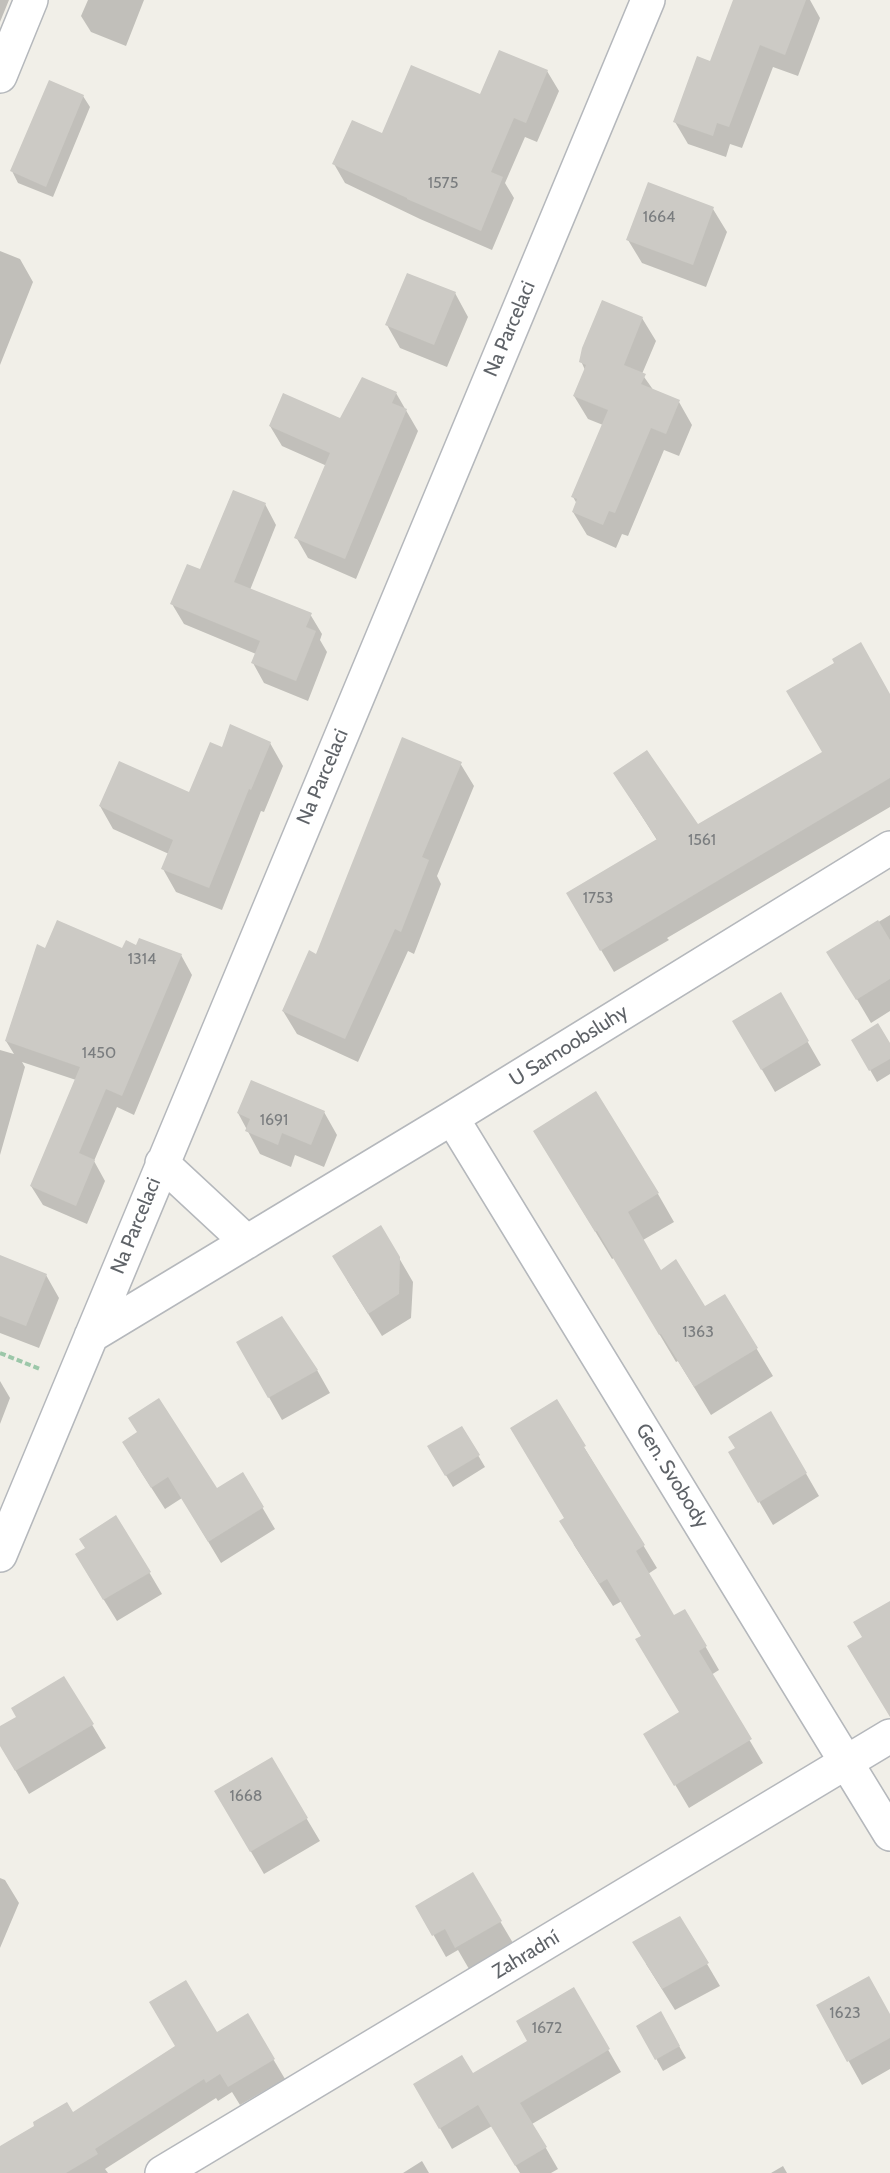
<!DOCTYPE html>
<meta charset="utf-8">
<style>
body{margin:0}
canvas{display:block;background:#f1efe8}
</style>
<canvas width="890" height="2173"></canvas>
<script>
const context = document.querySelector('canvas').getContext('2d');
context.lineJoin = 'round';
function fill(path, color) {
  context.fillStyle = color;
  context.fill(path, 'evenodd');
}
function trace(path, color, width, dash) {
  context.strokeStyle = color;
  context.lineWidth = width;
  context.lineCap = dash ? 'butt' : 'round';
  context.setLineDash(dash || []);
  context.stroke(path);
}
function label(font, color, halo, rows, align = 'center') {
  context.font = font + ' Cabin,sans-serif';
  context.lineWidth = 5;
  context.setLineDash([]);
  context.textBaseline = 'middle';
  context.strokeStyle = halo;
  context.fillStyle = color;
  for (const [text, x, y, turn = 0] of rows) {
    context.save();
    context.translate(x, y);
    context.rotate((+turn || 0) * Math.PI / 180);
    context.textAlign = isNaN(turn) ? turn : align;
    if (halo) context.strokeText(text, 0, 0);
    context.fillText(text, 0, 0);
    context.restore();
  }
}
fill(new Path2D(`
 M0 0H9L0 22Z
 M88 0H144L126 46 91 32 81 16Z
 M735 0H810L820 18 798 76 773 67 742 148 730 144 726 157 688 144 675 122 711 63Z
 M547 71 559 91 537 142 525 137 505 183 514 198 492 250 420 219 345 183 334 164 383 135Z
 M83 96 90 107 53 197 18 183 12 171Z
 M713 209 727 232 706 287 642 263 628 240Z
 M0 251 20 259 33 282 0 365Z
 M455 293 468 317 447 367 400 348 387 325Z
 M642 318 656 341 642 374 654 391 679 402 692 425 679 456 664 450 628 536 622 534 616 548 587 535 573 512 577 504 573 497 603 425 588 419 574 396 585 370 581 361Z
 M396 393 418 431 356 579 308 558 296 537 327 466 282 446 270 426 341 420Z
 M265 504 276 525 250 590 310 614 322 634 320 640 327 652 308 701 264 683 253 663 256 654 184 624 172 604Z
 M890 696V807L667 938 669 940 614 972 568 894 657 840 615 774 697 826 824 752Z
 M270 743 283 766 264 812 261 811 222 910 176 892 163 869 169 854 113 829 100 806 189 794 222 749Z
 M460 763 474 786 437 876 441 884 414 954 408 951 358 1062 297 1034 283 1011 317 956Z
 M890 915V1011L871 1023 829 952Z
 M137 947 181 955 192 975 134 1115 117 1107 94 1161 105 1181 87 1224 43 1205 31 1186 76 1080 22 1062 25 1067 0 1155V1050L14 1054 6 1041 46 950H123Z
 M780 994 821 1065 775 1092 734 1022Z
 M853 1040 890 1046V1074L877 1082Z
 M324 1112 337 1135 324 1167 295 1155 291 1167 260 1154 238 1113Z
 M551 1159 658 1194 674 1222 643 1240 661 1272 705 1308 725 1296 773 1376 711 1415 678 1361 676 1362 614 1258 612 1259Z
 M381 1227 413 1282 411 1318 382 1336 347 1280Z
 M0 1260 46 1275 59 1298 39 1348 0 1333Z
 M238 1343 317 1370 330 1393 282 1420Z
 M0 1381 10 1398 0 1424Z
 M556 1401 657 1568 648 1574 674 1617 685 1611 719 1670 711 1675 763 1763 689 1808 645 1734 681 1712 643 1637 622 1601 613 1606 574 1545 566 1519Z
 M771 1413 819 1496 773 1525 730 1452 737 1449Z
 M462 1428 485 1467 453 1487 429 1447Z
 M136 1464 262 1507 275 1529 221 1563 182 1498 165 1509Z
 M149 1572 162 1594 117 1621 89 1576Z
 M64 1678 106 1748 29 1794 0 1744V1728L18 1717Z
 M271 1759 320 1841 264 1874 216 1792Z
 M472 1874 513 1943 469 1969 458 1950 446 1957 417 1906Z
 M0 1878 5 1880 19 1903 0 1948Z
 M680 1918 720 1986 675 2010 646 1964Z
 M573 1989 621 2072 532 2124 558 2169 551 2173H520L492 2126 452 2149 415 2085 472 2075 529 2041Z
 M818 2006 890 2016V2069L862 2085Z
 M660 2013 686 2058 663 2071 638 2026Z
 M247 2015 285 2079 240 2105 232 2092 218 2101 216 2098 105 2169 108 2173H0V2148L72 2114 177 2047 216 2034Z
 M422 2161 429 2173H403Z
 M783 2166 787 2173H771Z`), '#0003');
fill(new Path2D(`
 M733 0H806L785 55 760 45 729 127 717 123 713 136 673 122 697 56 710 61Z
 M499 50 548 70 526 123 514 118 491 172 503 177 481 231 407 199V198L332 164 352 120 382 133 411 65 480 94Z
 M49 80 84 95 46 187 10 171Z
 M648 182 714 207 693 265 626 240Z
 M407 273 456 292 434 345 385 325Z
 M602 300 643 317 624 365 646 374 641 384 680 400 666 434 651 428 615 513 609 511 603 525 572 512 577 499 571 497 608 410 573 396 586 365 579 362 582 348Z
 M362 377 397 392 392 403 407 409 345 559 294 538 330 453 269 426 283 393 340 418Z
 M233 490 266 503 234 582 312 613 306 627 316 631 296 681 251 663 260 641 170 604 187 564 200 569Z
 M861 642 890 694V778L600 951 566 893 657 839 613 773 647 750 698 824 822 752 786 691 834 663 832 659Z
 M230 724 271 742 251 790 249 789 209 888 161 869 173 840 99 806 119 761 189 792 210 742 222 747Z
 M402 737 462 762 422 857 429 860 401 932 395 929 345 1039 282 1011 309 950 316 954Z
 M57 920 122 948 126 940 136 945 139 938 182 954 122 1096 106 1089 79 1153 95 1160 76 1206 30 1186 80 1067 5 1041 37 944 45 948Z
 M878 920 890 940V979L856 1000 826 952Z
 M781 992 809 1041 761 1070 732 1021Z
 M878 1023 890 1043V1059L869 1071 851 1040Z
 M251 1080 325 1111 311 1145 282 1133 278 1145 245 1131 250 1119 237 1113Z
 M596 1091 659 1193 628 1212 661 1270 676 1259 705 1306 725 1294 758 1348 694 1387 661 1334 659 1335 597 1231 595 1232 533 1131Z
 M381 1225 400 1257 399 1294 368 1314 332 1256Z
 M0 1255 47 1274 26 1326 0 1316Z
 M282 1316 318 1370 268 1398 236 1342Z
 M159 1398 217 1488 243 1472 264 1507 208 1542 168 1477 151 1488 122 1442 137 1432 128 1418Z
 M557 1399 586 1446 584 1447 645 1545 636 1551 674 1615 685 1609 707 1646 699 1651 752 1739 674 1786 643 1734 679 1712 635 1639 641 1636 607 1579 599 1584 559 1521 564 1518 510 1428Z
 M771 1411 807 1473 758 1503 728 1452 735 1448 728 1437Z
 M462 1426 480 1455 445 1476 427 1446Z
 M116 1515 151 1572 103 1600 75 1554 85 1548 79 1539Z
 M890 1601V1717L847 1646 862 1637 853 1622Z
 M64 1676 94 1724 15 1771 0 1746V1726L16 1717 11 1708Z
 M272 1757 308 1818 250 1852 214 1791Z
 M473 1872 502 1921 455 1948 445 1929 432 1936 415 1906Z
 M680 1916 709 1963 662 1989 632 1942Z
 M869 1976 890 2014V2038L847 2062 816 2005Z
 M186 1980 217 2032 248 2013 275 2059 228 2087 220 2074 206 2083 204 2079 95 2149 98 2154 66 2173H0V2146L34 2126 33 2122 67 2102 73 2112 175 2046 149 2002Z
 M574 1987 610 2049 520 2103 547 2147 515 2166 478 2105 439 2129 413 2084 462 2055 473 2073 527 2041 516 2021Z
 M661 2011 680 2046 655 2060 636 2026Z`), '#cccac5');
const minor = new Path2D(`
 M0 76 31 0
 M452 1118 890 1834
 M162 1163 247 1242
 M91 1336 452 1118 890 848
 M0 1555 648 0
 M162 2173 890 1736`);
trace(minor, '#b5b8bc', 36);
trace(new Path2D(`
 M0 1353 40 1369`), '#9cc7a9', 4, [6, 3]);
trace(minor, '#fff', 33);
label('16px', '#7a7d7f', null, [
 ["1575",443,183],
 ["1664",659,217],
 ["1561",702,840],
 ["1753",598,898],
 ["1314",142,959],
 ["1450",99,1053],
 ["1691",274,1120],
 ["1363",698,1332],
 ["1668",246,1796],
 ["1623",845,2013],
 ["1672",547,2028]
]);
label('20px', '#5f6368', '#fff', [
 ["Na Parcelaci",510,329,-67],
 ["Na Parcelaci",323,777,-67],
 ["U Samoobsluhy",569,1046,-32],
 ["Na Parcelaci",136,1226,-68],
 ["Gen. Svobody",672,1476,58],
 ["Zahradní",526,1955,-31]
]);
</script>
